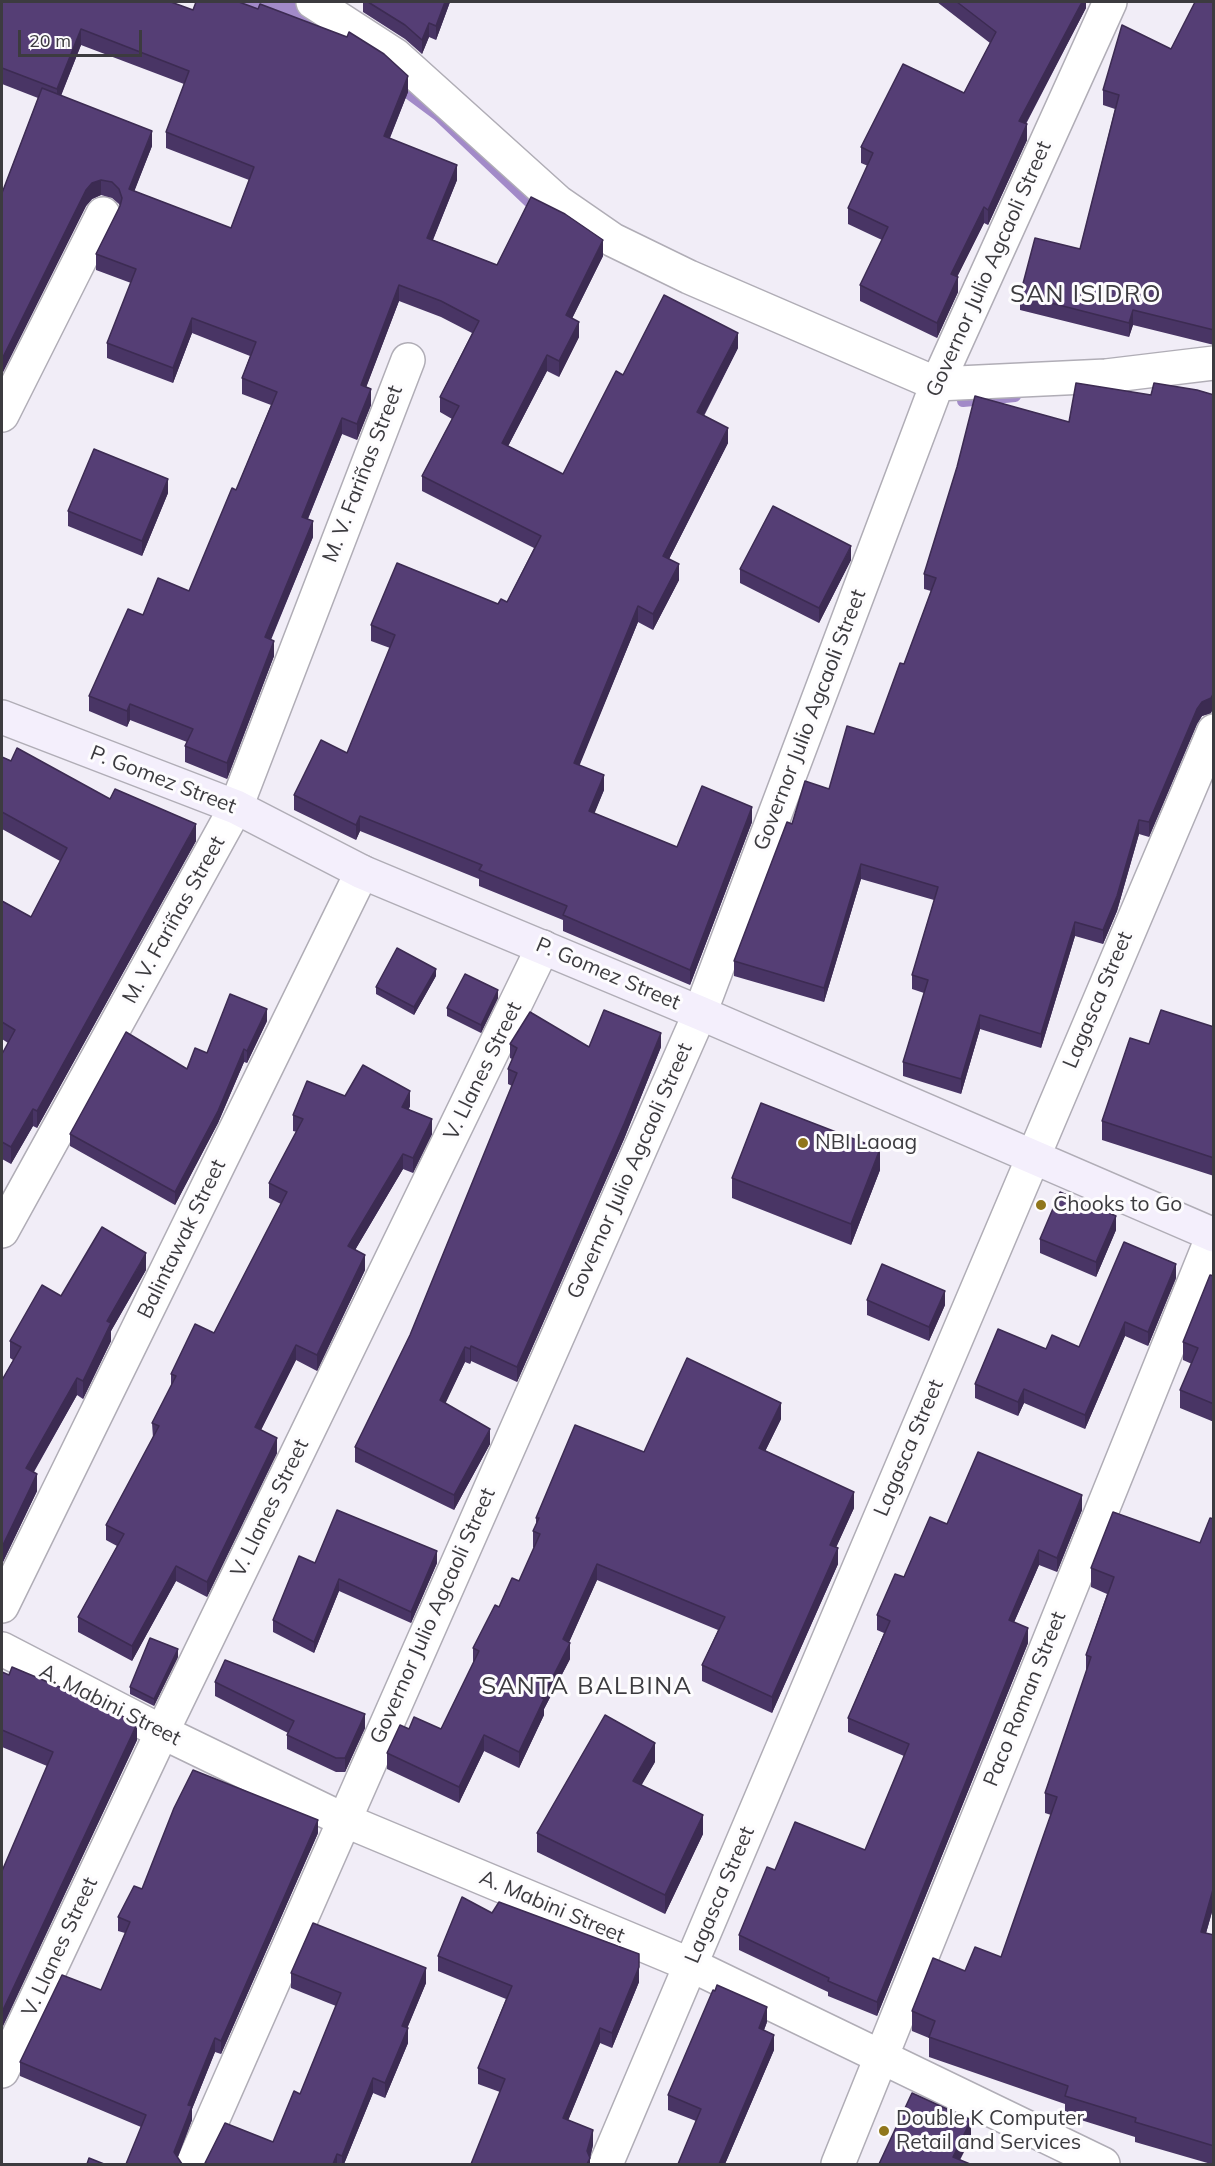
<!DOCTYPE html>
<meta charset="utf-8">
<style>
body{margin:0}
#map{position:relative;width:1215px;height:2166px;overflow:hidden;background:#f1edf7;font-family:Mulish,sans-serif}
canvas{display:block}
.frame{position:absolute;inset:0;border:3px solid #3c3b3f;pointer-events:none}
.scale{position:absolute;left:18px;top:30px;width:124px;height:27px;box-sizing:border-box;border:3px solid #3c3b3f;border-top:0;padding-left:8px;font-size:18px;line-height:21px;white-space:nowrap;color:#3c3b3f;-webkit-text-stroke:4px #fdfcfe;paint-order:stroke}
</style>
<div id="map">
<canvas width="1215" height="2166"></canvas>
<div class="frame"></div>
<div class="scale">20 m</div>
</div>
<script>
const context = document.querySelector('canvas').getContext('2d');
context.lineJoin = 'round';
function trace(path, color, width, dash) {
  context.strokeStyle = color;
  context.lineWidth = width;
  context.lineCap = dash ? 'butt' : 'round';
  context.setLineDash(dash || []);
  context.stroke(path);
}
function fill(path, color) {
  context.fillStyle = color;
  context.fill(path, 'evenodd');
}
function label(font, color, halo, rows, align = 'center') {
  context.font = font + ' Mulish,sans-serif';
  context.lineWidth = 6;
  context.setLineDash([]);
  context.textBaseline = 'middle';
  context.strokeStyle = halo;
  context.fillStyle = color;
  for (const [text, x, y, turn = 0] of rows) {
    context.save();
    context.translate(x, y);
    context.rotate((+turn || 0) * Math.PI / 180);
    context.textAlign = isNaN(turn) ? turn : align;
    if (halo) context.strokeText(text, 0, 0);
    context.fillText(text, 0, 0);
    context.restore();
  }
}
trace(new Path2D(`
 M395 83 438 115 539 211
 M963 401 1015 396`), '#a28ac8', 12);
trace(new Path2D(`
 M257 2 344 46`), '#a28ac8', 75);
const minor = new Path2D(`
 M313 2 395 55 558 202 613 240 689 277 937 384 1106 376 1214 363
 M2 415 103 214
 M2 1231 236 807 408 360
 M2 1606 362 872
 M2 1649 162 1732 344 1820 691 1965 1103 2164
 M2 2071 162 1732 543 947
 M193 2164 700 1013 937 384 1110 2
 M606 2164 1214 731
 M838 2164 1214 1233`);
const secondary = new Path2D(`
 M2 717 236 807 362 872 700 1013 1214 1235`);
trace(minor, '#b0adb6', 36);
trace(secondary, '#b0adb6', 36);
trace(minor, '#fff', 33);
trace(secondary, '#f4effc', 33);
fill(new Path2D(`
 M2 2 408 92 390 138 457 180 433 240 497 265 603 256 572 318 579 337 559 377 547 371 508 446 563 474 623 375 738 348 704 416 728 443 669 559 679 580 653 630 638 622 579 765 604 790 594 813 677 847 752 822 690 985 563 931V920L479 886V879L360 831 356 840 294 810V795L347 753 390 648 371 641V625L498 604 507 602 534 548 422 491V476L452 419 440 412V397L472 333 441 317 399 301 366 387 371 405 360 432 357 440 342 434 308 519 313 537 271 640 274 656 227 779 185 762V746L187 742 130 720 127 727 89 711V696L143 615 189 591 236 490 271 405 242 394V378L250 356 192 333 173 383 107 358V343L131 283 96 270V254L120 207 119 204 112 198 101 195 92 199 86 206 2 374V193L38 98 2 84ZM81 45 184 84 166 132V148L249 180 231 228 134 191 152 146 61 96Z
 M363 2H450L436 40 429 37 422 54 405 39 363 12Z
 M937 2H1086V8L1026 124 1027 140 988 225 984 223 957 277 958 292 937 338 860 301V285L882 240 848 224V208L868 166 861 163V147L964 93 990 43Z
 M1214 2V345L1133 325 1129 337 1020 310V295L1080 249 1115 109 1103 105V90L1171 49Z
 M1151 395H1214V706L1211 713 1202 716 1197 724 1149 837 1139 834 1117 911 1103 944 1075 936 1041 1048 980 1029 961 1094 903 1076V1062L924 993 912 989V975L934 900 861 879 824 1002 734 976V961L792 824 829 789 874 734 904 664 931 591 924 589V574L1069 422Z
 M168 493 142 556 68 526V511Z
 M851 560 819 623 740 583V569Z
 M2 757 110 799 196 841 37 1128 33 1126 11 1164 2 1159V1054L8 1043 2 1039V901L31 917 60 861 2 829Z
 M436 976 414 1015 376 994V987Z
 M498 998 481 1033 447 1016V1008Z
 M267 1021 247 1063 244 1062 218 1123 175 1205 70 1146V1134L187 1069 207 1053Z
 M1214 1027V1176L1102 1140V1121L1149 1044Z
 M510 1044 589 1047H661L624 1139 517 1382 471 1361 470 1364 465 1362 445 1403 490 1444 454 1510 355 1462V1447L410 1335 512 1086 508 1084V1069L512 1059 510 1058Z
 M345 1096 410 1106 409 1109 432 1134 413 1173 403 1169 355 1250 365 1270 317 1371 296 1360 261 1430 277 1453 207 1597 176 1581 132 1661 78 1632V1617L117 1546 106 1540V1525L153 1438 152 1423 171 1387V1374L214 1333 281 1204 269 1198V1183L297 1132 293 1131V1115Z
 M880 1170 851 1245 732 1198V1178Z
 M1116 1230 1096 1277 1040 1253V1239Z
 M146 1270 111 1331V1341L83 1399 77 1395 34 1472 37 1491 2 1564V1380L13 1360 10 1358V1341L61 1296Z
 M1214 1276V1422L1180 1408V1390L1192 1364 1183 1360V1342Z
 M1176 1278 1148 1346 1125 1336 1085 1429 1024 1403 1018 1416 975 1398V1384L1046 1349 1079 1347Z
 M867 1300 945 1305 929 1341 867 1315Z
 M781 1419 765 1451 854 1508 836 1547 838 1564 772 1713 702 1681V1665L718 1630 597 1580 569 1642 570 1659 544 1709V1715L519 1768 484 1751 459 1803 387 1769V1753L409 1729H441L473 1664V1648L499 1607 519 1581 534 1548 533 1547V1531L536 1524V1518L644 1452Z
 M1082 1510 1057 1572 1039 1565 1014 1622 1028 1643 877 2016 828 1996V1992L739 1950V1935L775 1870 865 1850 904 1756 848 1732V1718L884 1633 877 1630V1615L904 1577 947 1524Z
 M1214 1519V1905L1206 1933 1214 1935V2164H1211L1135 2142V2137L1065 2115V2104L929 2057V2038L912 2031V2011L965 1971 1001 1957 1051 1815 1045 1813V1793L1086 1673V1655L1107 1594 1091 1587V1568L1200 1543Z
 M315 1563H437L411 1623 339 1591 314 1653 273 1632V1620Z
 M178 1657 154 1706 130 1694V1687Z
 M2 1672 137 1740 2 2028V1871L47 1766 2 1747Z
 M215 1682 365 1728 345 1772H336L287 1749V1735L288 1733 215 1696Z
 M655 1762 641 1785 703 1834 665 1914 537 1852V1833Z
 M318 1833 221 2054 215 2052 192 2109V2120L178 2157 141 2127 20 2076V2062L101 1990 125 1933 118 1931V1917L142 1889Z
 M492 1913 639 1982 612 2048 600 2043 568 2120 593 2145 590 2158V2164L500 2092 478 2084V2068L506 1999 438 1971V1956Z
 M291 1973 426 1983 407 2028 408 2043 385 2098 373 2093 344 2164H205V2163L273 2142 300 2094 336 2006 291 1988Z
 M767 2022 764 2030 774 2050 725 2164H678L696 2121 668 2110V2095Z`), '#493565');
fill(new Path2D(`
 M445 2H450L436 40V26Z
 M1082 2H1086V8L1019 136V121Z
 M429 23V37L422 54V40Z
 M81 29V45L57 105V89Z
 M408 76V92L384 152V136Z
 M1027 124V140L988 225V210Z
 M152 131V146L129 205V189Z
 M457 165V180L427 254V238Z
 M101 180V195L92 199 86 206 2 374V359L86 190 92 183Z
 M984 207V223L951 289V274Z
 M603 240V256L566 331V315Z
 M958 277V292L937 338V323Z
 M399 285V301L361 401V385Z
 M1133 310V325L1129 337V323Z
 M192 318V333L173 383V368Z
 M579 322V337L559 377V361Z
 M738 333V348L697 428V412Z
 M547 355V371L502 458V443Z
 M371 389V405L357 440V424Z
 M342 418V434L302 533V517Z
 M728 428V443L663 571V556Z
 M168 479V493L142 556V541Z
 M313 521V537L265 653V637Z
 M851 546V560L819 623V608Z
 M679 564V580L653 630V614Z
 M638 606V622L574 779V763Z
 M274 641V656L227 779V763Z
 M1214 692V706L1211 713 1202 716 1197 724 1149 837V822L1197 709 1202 702Z
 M130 704V720L127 727V711Z
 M604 775V790L589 827V811Z
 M752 807V822L690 985V970Z
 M360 816V831L356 840V825Z
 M1139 820V834L1117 911 1103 944V930Z
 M196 824V841L37 1128V1111Z
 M861 864V879L824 1002V988Z
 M1075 922V936L1041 1048V1034Z
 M436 969V976L414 1015V1007Z
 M498 990V998L481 1033V1025Z
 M267 1009V1021L247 1063V1051Z
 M980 1015V1029L961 1094V1079Z
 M661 1033V1047L624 1139 517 1382V1367Z
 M244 1049V1062L218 1123 175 1205V1192Z
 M410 1091V1106L402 1122V1107Z
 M33 1109V1126L11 1164V1147Z
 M432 1119V1134L413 1173V1158Z
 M880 1149V1170L851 1245V1224Z
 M403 1154V1169L348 1262V1246Z
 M1116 1216V1230L1096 1277V1262Z
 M146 1253V1270L111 1331V1341L83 1399V1381L107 1321Z
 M365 1255V1270L317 1371V1355Z
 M1176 1264V1278L1148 1346V1332Z
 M945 1291V1305L929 1341V1327Z
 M1125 1322V1336L1085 1429V1415Z
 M296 1345V1360L255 1442V1427Z
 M471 1346V1361L470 1364V1349Z
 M465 1347V1362L440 1415V1400Z
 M77 1378V1395L26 1485V1468Z
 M1024 1389V1403L1018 1416V1402Z
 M781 1403V1419L759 1464V1448Z
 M490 1429V1444L454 1510V1495Z
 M277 1438V1453L207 1597V1582Z
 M37 1474V1491L2 1564V1547Z
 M854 1492V1508L830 1561V1545Z
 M1082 1495V1510L1057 1572V1558Z
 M838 1548V1564L772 1713V1697Z
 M1039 1550V1565L1009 1634V1620Z
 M437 1551V1563L411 1623V1612Z
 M597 1564V1580L563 1656V1639Z
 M176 1566V1581L132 1661V1646Z
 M339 1579V1591L314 1653V1642Z
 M1028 1628V1643L877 2016V2002Z
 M570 1643V1659L544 1709V1715L519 1768V1752L542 1698Z
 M178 1649V1657L154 1706V1699Z
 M365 1714V1728L345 1772V1758Z
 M137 1724V1740L2 2028V2012Z
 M484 1735V1751L459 1803V1787Z
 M655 1743V1762L633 1800V1781Z
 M703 1815V1834L665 1914V1895Z
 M318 1820V1833L221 2054V2041Z
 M1214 1886V1905L1201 1951V1932Z
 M639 1967V1982L612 2048V2033Z
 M426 1968V1983L402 2041V2026Z
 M767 2007V2022L759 2043V2028Z
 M408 2028V2043L385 2098V2083Z
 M600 2028V2043L563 2133V2118Z
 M774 2035V2050L725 2164H719Z
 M215 2038V2052L192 2109V2120L175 2164 174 2152 188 2105Z
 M373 2078V2093L344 2164H342V2156Z
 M971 2120V2138L958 2164 953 2157Z
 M593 2130V2145L590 2158V2164H587V2151Z
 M337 2154V2164H333Z`), '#3c2b52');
const building = new Path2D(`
 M2 2H171L193 10 196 2H239L258 9 260 4 347 37 349 32 384 54 408 76 384 136 457 165 427 238 497 265 531 197 565 214 603 240 566 315 579 322 559 361 547 355 502 443 563 474 616 371 623 375 664 295 738 333 697 412 728 428 663 556 679 564 653 614 638 606 574 763 604 775 589 811 677 847 702 786 752 807 690 970 563 915 567 906 479 870 482 865 360 816 356 825 294 795 321 740 347 753 395 635 371 625 397 563 498 604 501 599 507 602 541 536 422 476 459 406 440 397 479 321 441 301 399 285 361 385 371 389 360 416 357 424 342 418 302 517 313 521 265 637 274 641 227 763 185 746 193 729 130 704 127 711 89 696 128 609 143 615 158 578 189 591 232 488 236 490 277 392 242 378 256 342 192 318 173 368 107 343 136 269 96 254 120 206 122 198 119 189 112 182 101 180 92 183 86 190 2 359V193L42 88 152 131 129 189 231 228 254 167 166 132 189 71 81 29 57 89 2 68Z
 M368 2H445L436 26 429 23 422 40 405 25Z
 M957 2H1082L1019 121 1027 124 988 210 984 207 951 274 958 277 937 323 860 285 888 227 848 208 873 153 861 147 903 64 964 93 996 32Z
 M1195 2H1214V330L1133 310 1129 323 1020 295 1035 238 1080 249 1119 95 1103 90 1122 25 1171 49Z
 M1076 383 1151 395 1154 383 1197 390 1214 395V692L1211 698 1202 702 1197 709 1149 822 1139 820 1117 896 1103 930 1075 922 1041 1034 980 1015 961 1079 903 1062 928 980 912 975 938 887 861 864 824 988 734 961 787 822 792 824 805 781 829 789 847 726 874 734 900 663 904 664 936 578 924 574 957 467 975 396 1069 422Z
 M94 449 168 479 142 541 68 511Z
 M773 506 851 546 819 608 740 569Z
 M17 748 110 799 115 789 196 824 37 1111 33 1109 11 1147 2 1142V1054L15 1030 2 1022V901L31 917 67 848 2 812V757L11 761Z
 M397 948 436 969 414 1007 376 987Z
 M465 974 498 990 481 1025 447 1008Z
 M230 994 267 1009 247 1051 244 1049 218 1111 175 1192 70 1134 126 1032 187 1069 195 1048 207 1053Z
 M604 1010 661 1033 624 1124 517 1367 471 1346 470 1349 465 1347 440 1400 490 1429 454 1495 355 1447 410 1335 517 1073 508 1069 517 1048 510 1044 530 1012 589 1047Z
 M1161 1010 1214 1027V1158L1102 1121 1130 1038 1149 1044Z
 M363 1065 410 1091 402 1107 432 1119 413 1158 403 1154 348 1246 365 1255 317 1355 296 1345 255 1427 277 1438 207 1582 176 1566 132 1646 78 1617 124 1534 106 1525 159 1426 152 1423 176 1376 171 1374 195 1324 214 1333 287 1192 269 1183 303 1119 293 1115 307 1081 345 1096Z
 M761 1103 880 1149 851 1224 732 1178Z
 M1060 1192 1116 1216 1096 1262 1040 1239Z
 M102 1227 146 1253 107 1321 111 1323 83 1381 77 1378 26 1468 37 1474 2 1547V1380L21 1347 10 1341 42 1285 61 1296Z
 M1124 1242 1176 1264 1148 1332 1125 1322 1085 1415 1024 1389 1018 1402 975 1384 998 1329 1046 1349 1052 1335 1079 1347Z
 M882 1264 945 1291 929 1327 867 1300Z
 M1210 1275 1214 1276V1404L1180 1390 1198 1348 1183 1342Z
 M687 1358 781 1403 759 1448 854 1492 830 1545 838 1548 772 1697 702 1665 725 1617 597 1564 563 1639 570 1643 542 1698 544 1699 519 1752 484 1735 459 1787 387 1753 400 1725 409 1729 414 1717 441 1729 479 1651 473 1648 495 1605 499 1607 512 1578 519 1581 540 1534 533 1531 539 1518H536L575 1425 644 1452Z
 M978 1452 1082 1495 1057 1558 1039 1550 1009 1620 1028 1628 877 2002 828 1981 829 1978 739 1935 767 1867 775 1870 795 1822 865 1850 909 1744 848 1718 890 1621 877 1615 895 1574 904 1577 930 1517 947 1524Z
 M337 1510 437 1551 411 1612 339 1579 314 1642 273 1620 299 1556 315 1563Z
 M1113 1512 1200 1543 1210 1518 1214 1519V1886L1201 1932 1214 1935V2146L1135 2122 1136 2118 1065 2096 1068 2086 929 2037 935 2021 912 2011 933 1958 965 1971 975 1947 1001 1957 1057 1797 1045 1793 1091 1657 1086 1655 1114 1577 1091 1568Z
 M150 1638 178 1649 154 1699 130 1687Z
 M225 1660 365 1714 345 1758H336L287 1735 294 1721 215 1682Z
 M12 1667 93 1701 137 1724 2 2012V1871L53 1752 2 1730V1672L9 1675Z
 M605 1715 655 1743 633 1781 703 1815 665 1895 537 1833Z
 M193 1770 318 1820 221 2041 215 2038 188 2105 192 2106 174 2152 182 2164H126L146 2115 20 2062 62 1975 101 1990 130 1922 118 1917 134 1886 142 1889 174 1808Z
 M462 1897 492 1913 499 1902 639 1954V1967L612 2033 600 2028 563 2118 593 2130 587 2151 590 2158 587 2164H471L505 2079 478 2068 512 1986 438 1956Z
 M313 1923 426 1968 402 2026 408 2028 385 2083 373 2078 342 2156 337 2154 333 2164H208L205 2163 225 2123 273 2142 294 2091 300 2094 341 1993 291 1973Z
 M717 1985 767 2007 759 2028 774 2035 719 2164H678L701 2109 668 2095 713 1990 715 1991Z
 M912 2093 971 2120 953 2157 970 2164H879Z
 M89 2158 104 2164H87Z`);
fill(building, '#553e75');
trace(building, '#3c2b52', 1.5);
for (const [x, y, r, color] of [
 [803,1143,6,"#90761c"],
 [1041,1205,6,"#90761c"],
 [884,2131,6,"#90761c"]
]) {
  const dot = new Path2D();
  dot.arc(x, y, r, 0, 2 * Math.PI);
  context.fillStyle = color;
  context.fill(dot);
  trace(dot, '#fdfcfe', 2);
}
label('21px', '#3c3b3f', '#fdfcfe', [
 ["Governor Julio Agcaoli Street",989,269,-66],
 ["M. V. Fariñas Street",363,474,-69],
 ["Governor Julio Agcaoli Street",810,720,-69],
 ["P. Gomez Street",163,780,21],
 ["M. V. Fariñas Street",174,920,-61],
 ["P. Gomez Street",608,974,23],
 ["Lagasca Street",1098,1000,-67],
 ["V. Llanes Street",483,1071,-64],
 ["Governor Julio Agcaoli Street",630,1171,-66],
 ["Balintawak Street",182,1239,-64],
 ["Lagasca Street",909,1448,-67],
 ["V. Llanes Street",270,1508,-64],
 ["Governor Julio Agcaoli Street",433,1616,-66],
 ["Paco Roman Street",1025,1699,-68],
 ["A. Mabini Street",110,1705,27],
 ["Lagasca Street",720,1895,-67],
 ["A. Mabini Street",552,1907,23],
 ["V. Llanes Street",60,1947,-65]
]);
label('21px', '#3c3b3f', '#fdfcfe', [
 ["NBI Laoag",815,1143],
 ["Chooks to Go",1053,1205],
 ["Double K Computer",896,2119],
 ["Retail and Services",896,2143]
], 'left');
context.letterSpacing = '1.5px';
label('24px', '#3c3b3f', '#fdfcfe', [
 ["SAN ISIDRO",1086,295],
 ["SANTA BALBINA",587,1687]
]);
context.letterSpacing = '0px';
</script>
